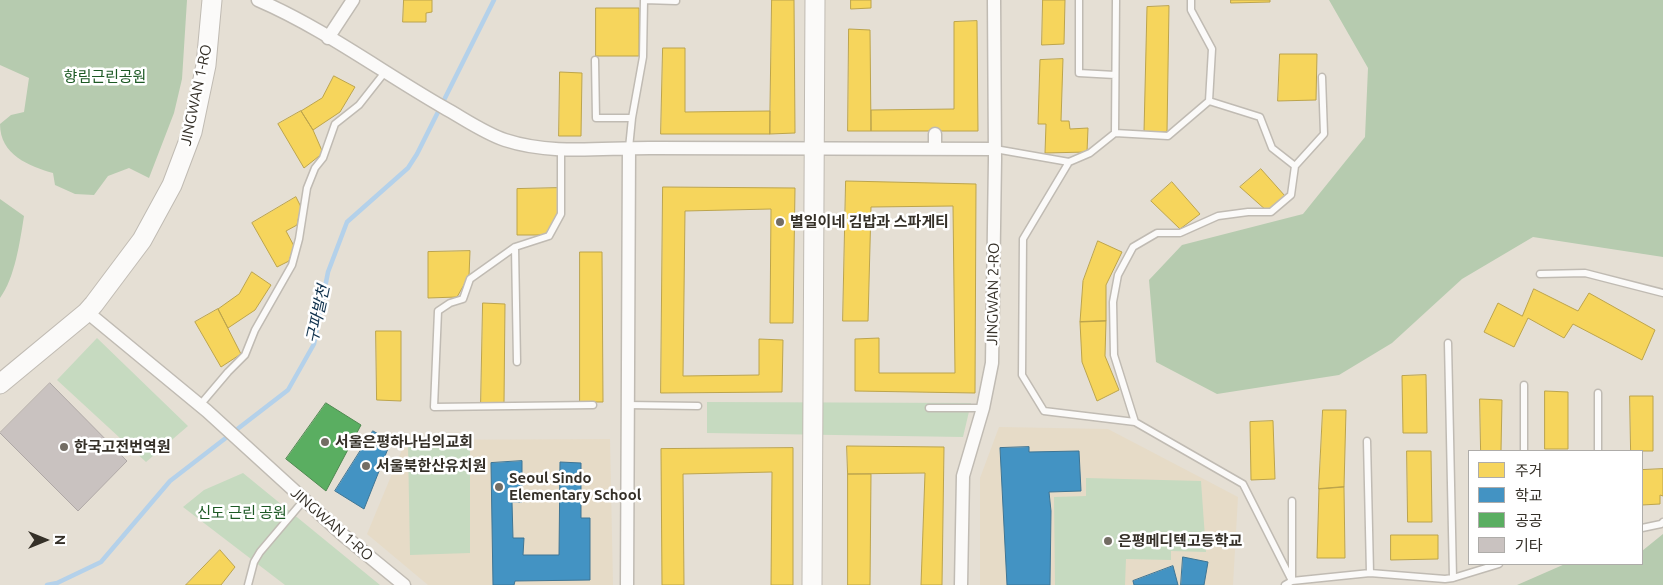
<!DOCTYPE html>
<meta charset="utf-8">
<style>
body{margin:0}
#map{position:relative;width:1663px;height:585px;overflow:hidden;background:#e5dfd4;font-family:Ubuntu,"Noto Sans KR",sans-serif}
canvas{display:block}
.legend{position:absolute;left:1468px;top:450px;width:175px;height:115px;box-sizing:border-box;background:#fff;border:1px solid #aeaca9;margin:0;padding:6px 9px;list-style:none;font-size:15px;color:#353028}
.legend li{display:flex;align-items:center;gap:10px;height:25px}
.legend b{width:25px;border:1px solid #aeaca9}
.north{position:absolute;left:20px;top:515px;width:50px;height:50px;-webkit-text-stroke:4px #fff;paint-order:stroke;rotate:90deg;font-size:14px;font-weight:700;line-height:20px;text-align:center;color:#353028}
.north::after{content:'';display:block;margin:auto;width:18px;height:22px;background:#353028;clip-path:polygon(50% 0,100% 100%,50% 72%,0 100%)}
</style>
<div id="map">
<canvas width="1663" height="585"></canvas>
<ul class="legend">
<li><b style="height:14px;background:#f6d55c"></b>주거</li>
<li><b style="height:14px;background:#4393c3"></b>학교</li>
<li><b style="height:14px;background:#5aae61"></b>공공</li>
<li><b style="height:14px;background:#c9c2c0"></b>기타</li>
</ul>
<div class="north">N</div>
</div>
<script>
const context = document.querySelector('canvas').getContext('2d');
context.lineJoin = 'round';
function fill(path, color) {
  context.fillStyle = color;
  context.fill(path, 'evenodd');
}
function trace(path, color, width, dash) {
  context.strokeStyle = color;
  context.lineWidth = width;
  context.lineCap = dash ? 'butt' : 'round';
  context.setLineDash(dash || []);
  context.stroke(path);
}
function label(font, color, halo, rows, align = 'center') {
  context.font = font + ' Ubuntu,"Noto Sans KR",sans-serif';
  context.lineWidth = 5;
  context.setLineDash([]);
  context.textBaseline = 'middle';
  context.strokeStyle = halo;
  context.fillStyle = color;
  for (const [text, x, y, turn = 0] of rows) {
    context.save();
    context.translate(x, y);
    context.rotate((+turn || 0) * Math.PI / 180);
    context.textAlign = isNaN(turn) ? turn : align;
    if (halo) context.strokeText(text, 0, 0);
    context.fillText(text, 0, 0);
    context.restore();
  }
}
fill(new Path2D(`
 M999 427 1108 429 1238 497 1233 585H980V478Z
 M610 439 613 585H428L367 534 406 440Z`), '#e6dbc7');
fill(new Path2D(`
 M97 338 188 426 146 462 57 380Z
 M707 402 971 403 963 437 707 433Z
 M470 444V553L410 555 408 445Z
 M243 473 380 585H285L183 507 204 490Z
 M1086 478 1201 481 1206 552 1171 551V560L1126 559 1125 585H1055L1054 497 1086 496Z`), '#c6dac0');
fill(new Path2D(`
 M0 0H187L182 79 174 113 149 178 129 168 108 176 94 195 75 194 55 185 53 173C29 166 0 155 0 124L11 115 24 112 29 78 0 65Z
 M1329 0H1663V257L1533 237 1462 279 1392 343 1339 375 1217 394 1156 362 1149 280 1182 245 1303 214 1365 137 1368 68Z
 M0 199 24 216C20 241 15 278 0 298Z
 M1663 534V585H1517L1565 564H1642V551Z`), '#b6cbaf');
const homes = new Path2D(`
 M404 0H432V12L426 13V22H403Z
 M772 0H794L795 133 770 134Z
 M851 0H871V8L851 9Z
 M1043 0H1065L1064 44 1042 45Z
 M1231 0H1270V2L1231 3Z
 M1169 6 1167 132H1144L1147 7Z
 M596 8H639V56H596Z
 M977 21 978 131H871V110L954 109V22Z
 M849 29 870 30 871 131H848Z
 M663 48H685V112L770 111V134H661Z
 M1280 54H1317L1316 100 1278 101Z
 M1063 59 1061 121H1069L1070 129 1088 128 1087 152 1045 153 1046 124H1038L1040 60Z
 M560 72 582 73 581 136H559Z
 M334 76 355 87 340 112 313 130 301 111 322 98Z
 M301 111 313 130 323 153 304 168 278 124Z
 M1261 169 1285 196 1267 211 1240 187Z
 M846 181 976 184 975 393 855 391V339L879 338V373H955L953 206 871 207 868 321H843Z
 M1172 182 1200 214 1180 229 1151 201Z
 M663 187 795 188 793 323H770L771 209 685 211 683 376 759 375V339L783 340 782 392 661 393Z
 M559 188 558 213 546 235H517V189Z
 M296 197 301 207 297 225 286 231 294 246 289 261 277 267 252 223Z
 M1098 241 1122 252 1106 285V321L1080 322 1083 281Z
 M470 251 469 276 457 297 428 298V252Z
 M580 252H602L603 402H580Z
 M252 272 271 285 255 310 228 328 218 309 239 294Z
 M1534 289 1578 311 1589 293 1655 330 1642 360 1573 324 1564 338 1528 318 1514 347 1484 332 1498 303 1522 316Z
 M483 303 505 304 504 403 481 404Z
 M218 309 241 354 221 367 195 322Z
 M1106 321 1105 356 1119 390 1097 401 1082 362 1080 322Z
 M376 331H401V401L377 400Z
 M1426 375 1427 433H1403L1402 376Z
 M1545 391 1568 392V449H1545Z
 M1630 396H1653V451H1631Z
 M1480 399 1502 400 1501 451H1481Z
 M1323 410H1346L1344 487 1319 489Z
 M1273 421 1275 479 1251 480 1250 422Z
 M847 446 944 447 942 585H921L925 473 848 474Z
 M793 448V585H771L772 472 683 474 684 585H662L661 449Z
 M1407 451H1431L1432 522H1408Z
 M1663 469V496L1660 495V504L1642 505V470Z
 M848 474H871L870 585H848Z
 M1344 487 1345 558H1317L1319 489Z
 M1391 535H1438V559L1391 560Z
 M220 550 235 567 221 585H186Z`);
fill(homes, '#f6d55c');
trace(homes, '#bca44c', 1);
const schools = new Path2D(`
 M373 431 391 441 364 509 335 491Z
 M1029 447V452L1079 451 1081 491 1049 492 1051 511 1050 585H1007L1000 448Z
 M522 461V502H512L513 538H524L523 555H559L560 462 581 463V518H590V580L515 581 514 585H493L491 463Z
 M1183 557 1208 562 1204 585H1181Z
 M1173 566 1178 585H1134L1133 581Z`);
fill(schools, '#4393c3');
trace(schools, '#3f7594', 1);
const public = new Path2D(`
 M326 403 361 425 326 491 286 459Z`);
fill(public, '#5aae61');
trace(public, '#4f8850', 1);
trace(new Path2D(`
 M47 585 57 583 101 562 170 481 288 390 314 344 328 272 347 222 408 168 417 154 494 0`), '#b4d1ea', 4.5);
const building = new Path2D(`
 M50 383 127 461 78 511 0 433Z`);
fill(building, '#c9c2c0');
trace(building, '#afa8a6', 1);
const lane = new Path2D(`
 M1079 0V73L1115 75
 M1191 0V10L1212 49 1209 101 1168 136 1115 133 1090 153 1069 162 1023 239 1022 375 1044 411 1135 422 1243 484 1292 581
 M595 60 596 118H632
 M1209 101 1260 117 1272 148 1295 166
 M1115 133 1116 0
 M629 148 632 118 643 57 644 0 676 1
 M995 149 1069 162
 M561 150V214L549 236 515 247 470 279 463 299 450 303 438 311 434 407 593 405
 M515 247 517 362
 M1540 274 1585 273 1663 293
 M1448 343 1453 578
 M1598 393V451
 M200 405 228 372 245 355 255 330 292 265 299 239 307 188 315 168 323 158 335 124 359 105 385 72
 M627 405 698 406
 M929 408H983
 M1135 422 1114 355 1113 302 1118 275 1133 247 1157 233H1180L1218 216 1248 212H1271L1291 195 1295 166 1324 134 1322 77
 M1367 441 1370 573
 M1524 451V385
 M1292 501V580
 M1642 528 1661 524 1663 522
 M248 585 254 562 260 552 304 500
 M1285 585 1292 581 1370 573 1445 579 1453 578 1499 564`);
const street = new Path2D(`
 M258 0C323 28 382 72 443 107 463 118 484 133 505 140 554 156 606 147 656 148 769 149 882 149 995 149
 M328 38 353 0
 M935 134V149
 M87 312 207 411 343 535 404 585
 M627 585 629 148
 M961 585 963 476 983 408 992 363 995 159 994 0`);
const secondary = new Path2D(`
 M0 384 87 312 94 304 142 240 172 185 192 132 206 65 212 0
 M812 585 815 0`);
trace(lane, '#c0bbb3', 9);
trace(street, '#c0bbb3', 15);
trace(secondary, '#c0bbb3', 21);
trace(lane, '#fbfaf9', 6);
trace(street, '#fbfaf9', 12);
trace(secondary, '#fbfaf9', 19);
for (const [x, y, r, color] of [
 [780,222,5,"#736d64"],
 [325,442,5,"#736d64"],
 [64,447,5,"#736d64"],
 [366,466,5,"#736d64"],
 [499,487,5,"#736d64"],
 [1108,541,5,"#736d64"]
]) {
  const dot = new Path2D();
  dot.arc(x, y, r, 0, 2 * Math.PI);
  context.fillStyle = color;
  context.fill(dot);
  trace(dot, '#fff', 2);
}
label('15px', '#1c5924', '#fff', [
 ["향림근린공원",105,77],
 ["신도 근린 공원",242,513]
]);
label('15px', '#353028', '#fff', [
 ["JINGWAN 1-RO",196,95,-78],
 ["JINGWAN 2-RO",993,294,-89],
 ["JINGWAN 1-RO",332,524,41]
]);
label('bold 15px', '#353028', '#fff', [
 ["별일이네 김밥과 스파게티",790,222],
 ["서울은평하나님의교회",335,442],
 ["한국고전번역원",74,447],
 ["서울북한산유치원",376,466],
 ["Seoul Sindo",509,478],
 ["Elementary School",509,495],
 ["은평메디텍고등학교",1118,541]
], 'left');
label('italic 16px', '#0f314c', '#fff', [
 ["구파발천",318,314,-78]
]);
</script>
